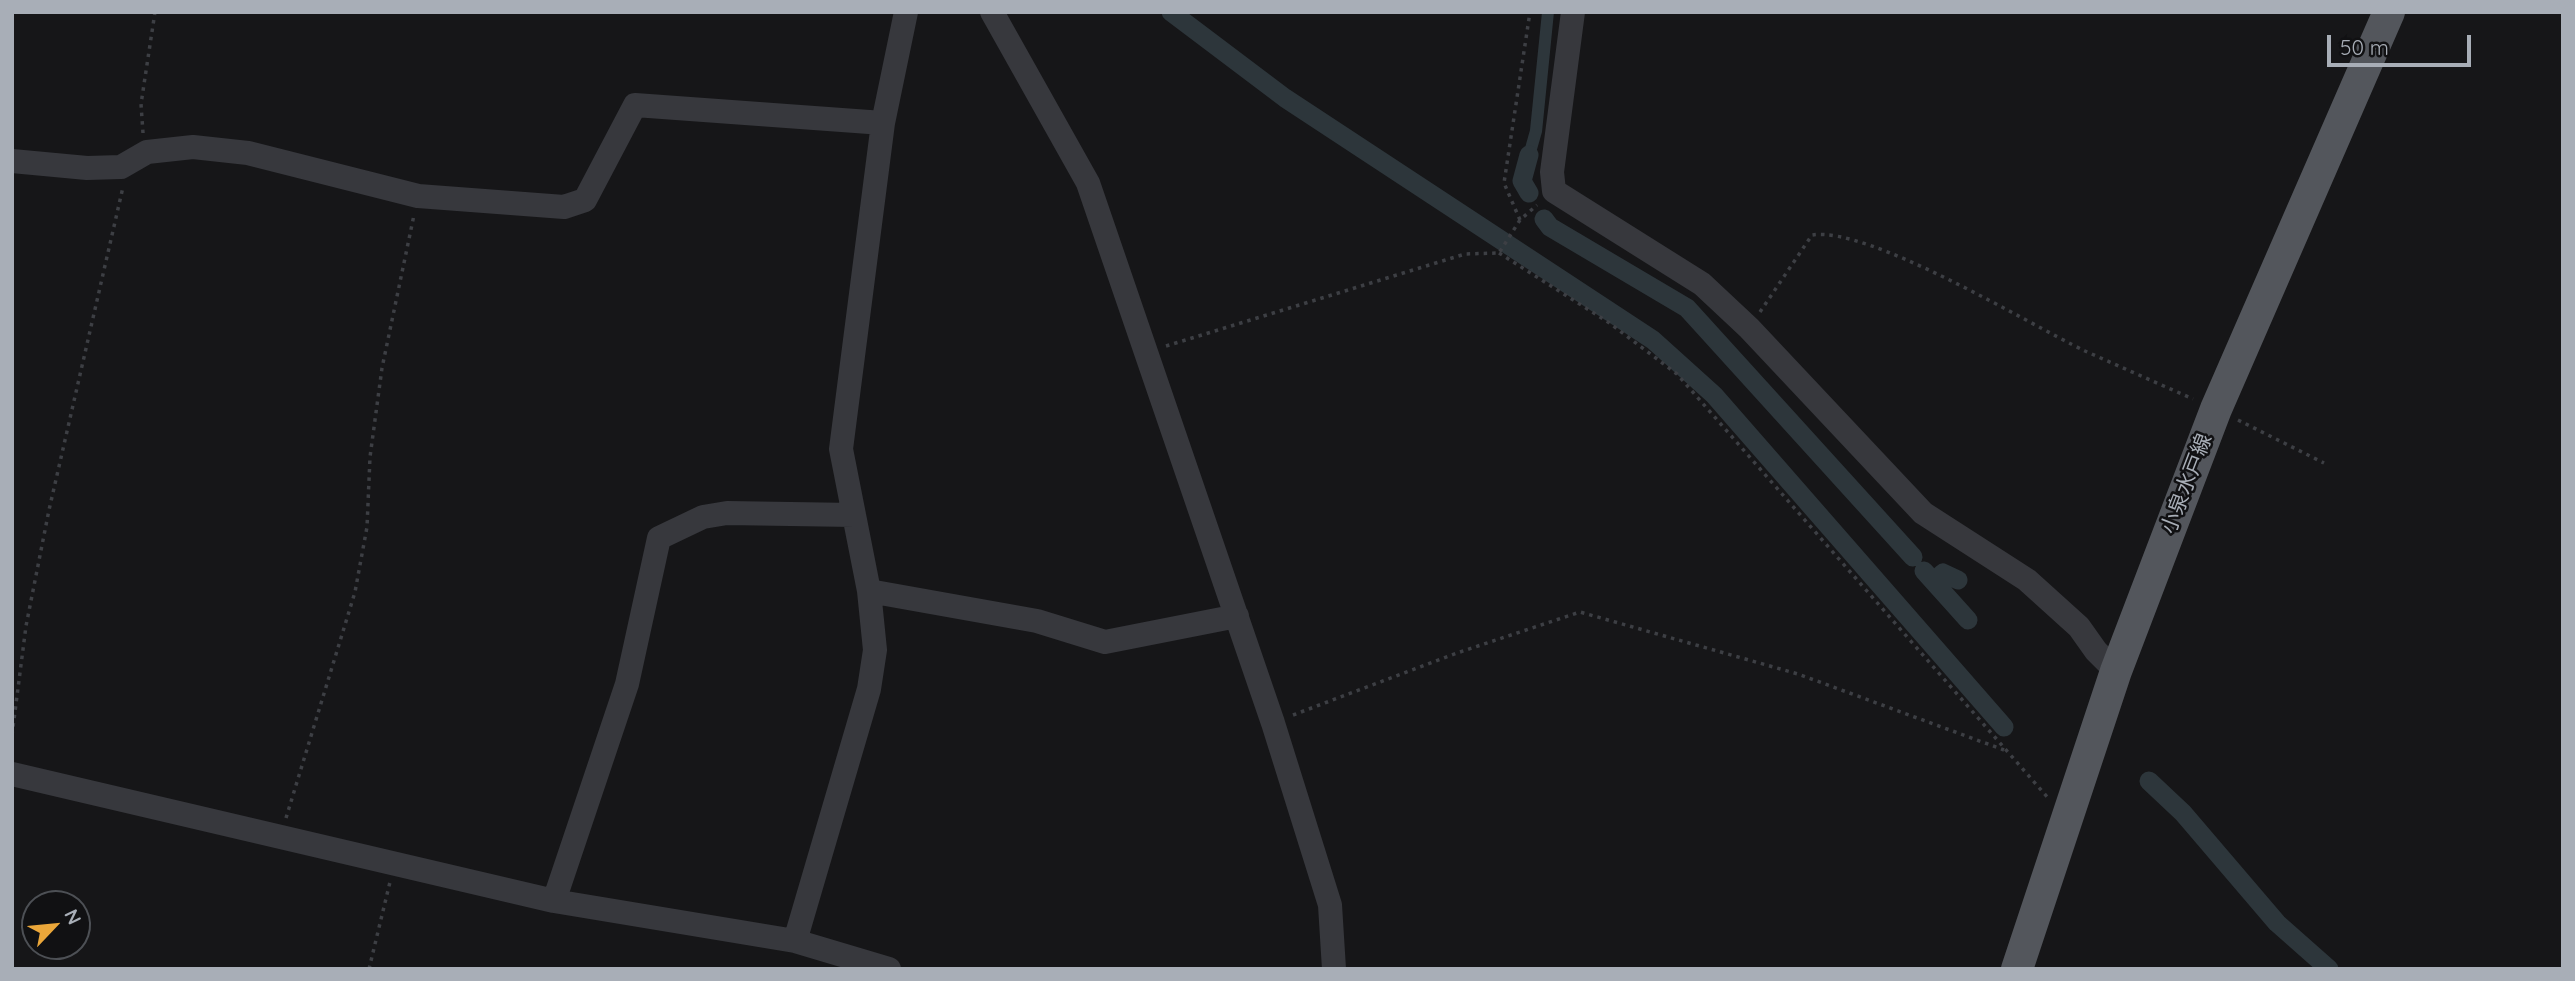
<!DOCTYPE html>
<meta charset="utf-8">
<style>
body{margin:0}
#map{position:relative;width:2575px;height:981px;overflow:hidden;background:#161618;font-family:Quicksand,sans-serif}
canvas{display:block}
.frame{position:absolute;inset:0;border:14px solid #a8aeb7;pointer-events:none}
.north{position:absolute;left:21px;top:890px;width:70px;height:70px;box-sizing:border-box;background:#111113;border:2px solid #4d5055;border-radius:50%;rotate:64deg;font-size:19px;font-weight:700;line-height:28px;text-align:center;color:#a8aeb7}
.north::after{content:'';display:block;margin:auto;width:24px;height:32px;background:#eba73a;clip-path:polygon(50% 0,100% 100%,50% 72%,0 100%)}
.scale{position:absolute;left:2327px;top:35px;width:144px;height:32px;box-sizing:border-box;border:4px solid #a8aeb7;border-top:0;padding-left:9px;font-size:21px;line-height:24px;white-space:nowrap;color:#a8aeb7;-webkit-text-stroke:5px #111113;paint-order:stroke}
</style>
<div id="map">
<canvas width="2575" height="981"></canvas>
<div class="frame"></div>
<div class="north">N</div>
<div class="scale">50 m</div>
</div>
<script>
const context = document.querySelector('canvas').getContext('2d');
context.lineJoin = 'round';
function fill(path, color) {
  context.fillStyle = color;
  context.fill(path, 'evenodd');
}
function trace(path, color, width, dash) {
  context.strokeStyle = color;
  context.lineWidth = width;
  context.lineCap = dash ? 'butt' : 'round';
  context.setLineDash(dash || []);
  context.stroke(path);
}
function label(font, color, halo, rows, align = 'center') {
  context.font = font + ' Quicksand,"Noto Sans JP",sans-serif';
  context.lineWidth = 5;
  context.setLineDash([]);
  context.textBaseline = 'middle';
  context.strokeStyle = halo;
  context.fillStyle = color;
  for (const [text, x, y, turn = 0] of rows) {
    context.save();
    context.translate(x, y);
    context.rotate((+turn || 0) * Math.PI / 180);
    context.textAlign = isNaN(turn) ? turn : align;
    if (halo) context.strokeText(text, 0, 0);
    context.fillText(text, 0, 0);
    context.restore();
  }
}
fill(new Path2D(`
 M1542 12H1554L1542 132 1528 181 1516 180 1530 130Z`), '#2d363b');
trace(new Path2D(`
 M1171 12 1285 98 1653 340 1714 395 2004 727
 M1529 193 1522 181 1529 155
 M1544 219 1550 227 1687 308 1913 557
 M1924 571 1968 620
 M1934 581 1943 573 1958 580
 M2149 781 2183 813 2277 923 2329 969`), '#2d363b', 19);
trace(new Path2D(`
 M143 133 141 104 155 12
 M1520 220 1504 183 1530 12
 M1499 253 1608 322 1677 374 2049 799
 M1760 312 1812 235C1868 226 2027 323 2085 351 2121 367 2157 383 2193 399
 M1166 346 1465 254 1499 253 1520 220 1537 205
 M2238 420 2324 463
 M1293 715 1457 653 1580 612 1798 674 2004 750
 M12 735 26 626 49 510 123 187
 M286 818 355 592 367 527 370 457 382 368 414 215
 M369 969 390 882`), '#3d3f44', 3.5, [3.5, 5]);
trace(new Path2D(`
 M992 12 1088 183 1273 723 1330 905 1334 969
 M1573 12 1552 172 1554 191 1702 284 1749 328 1923 513 2027 580 2079 627 2096 651 2116 671
 M12 161 87 168 121 167 147 152 193 147 248 153 418 196 564 207 585 200 635 105 883 123
 M869 591 1037 621 1105 642 1237 616
 M12 774 554 901 795 941 889 969
 M554 901 627 684 659 538 703 517 727 513 854 515
 M795 941 869 689 875 650 869 591 841 449 883 123 906 12`), '#37383d', 24);
trace(new Path2D(`
 M2017 969 2116 671 2216 409 2389 12`), '#53565c', 32);
label('21px', '#a8aeb7', '#111113', [
 ["小泉水戸線",2187,484,-69]
]);
</script>
